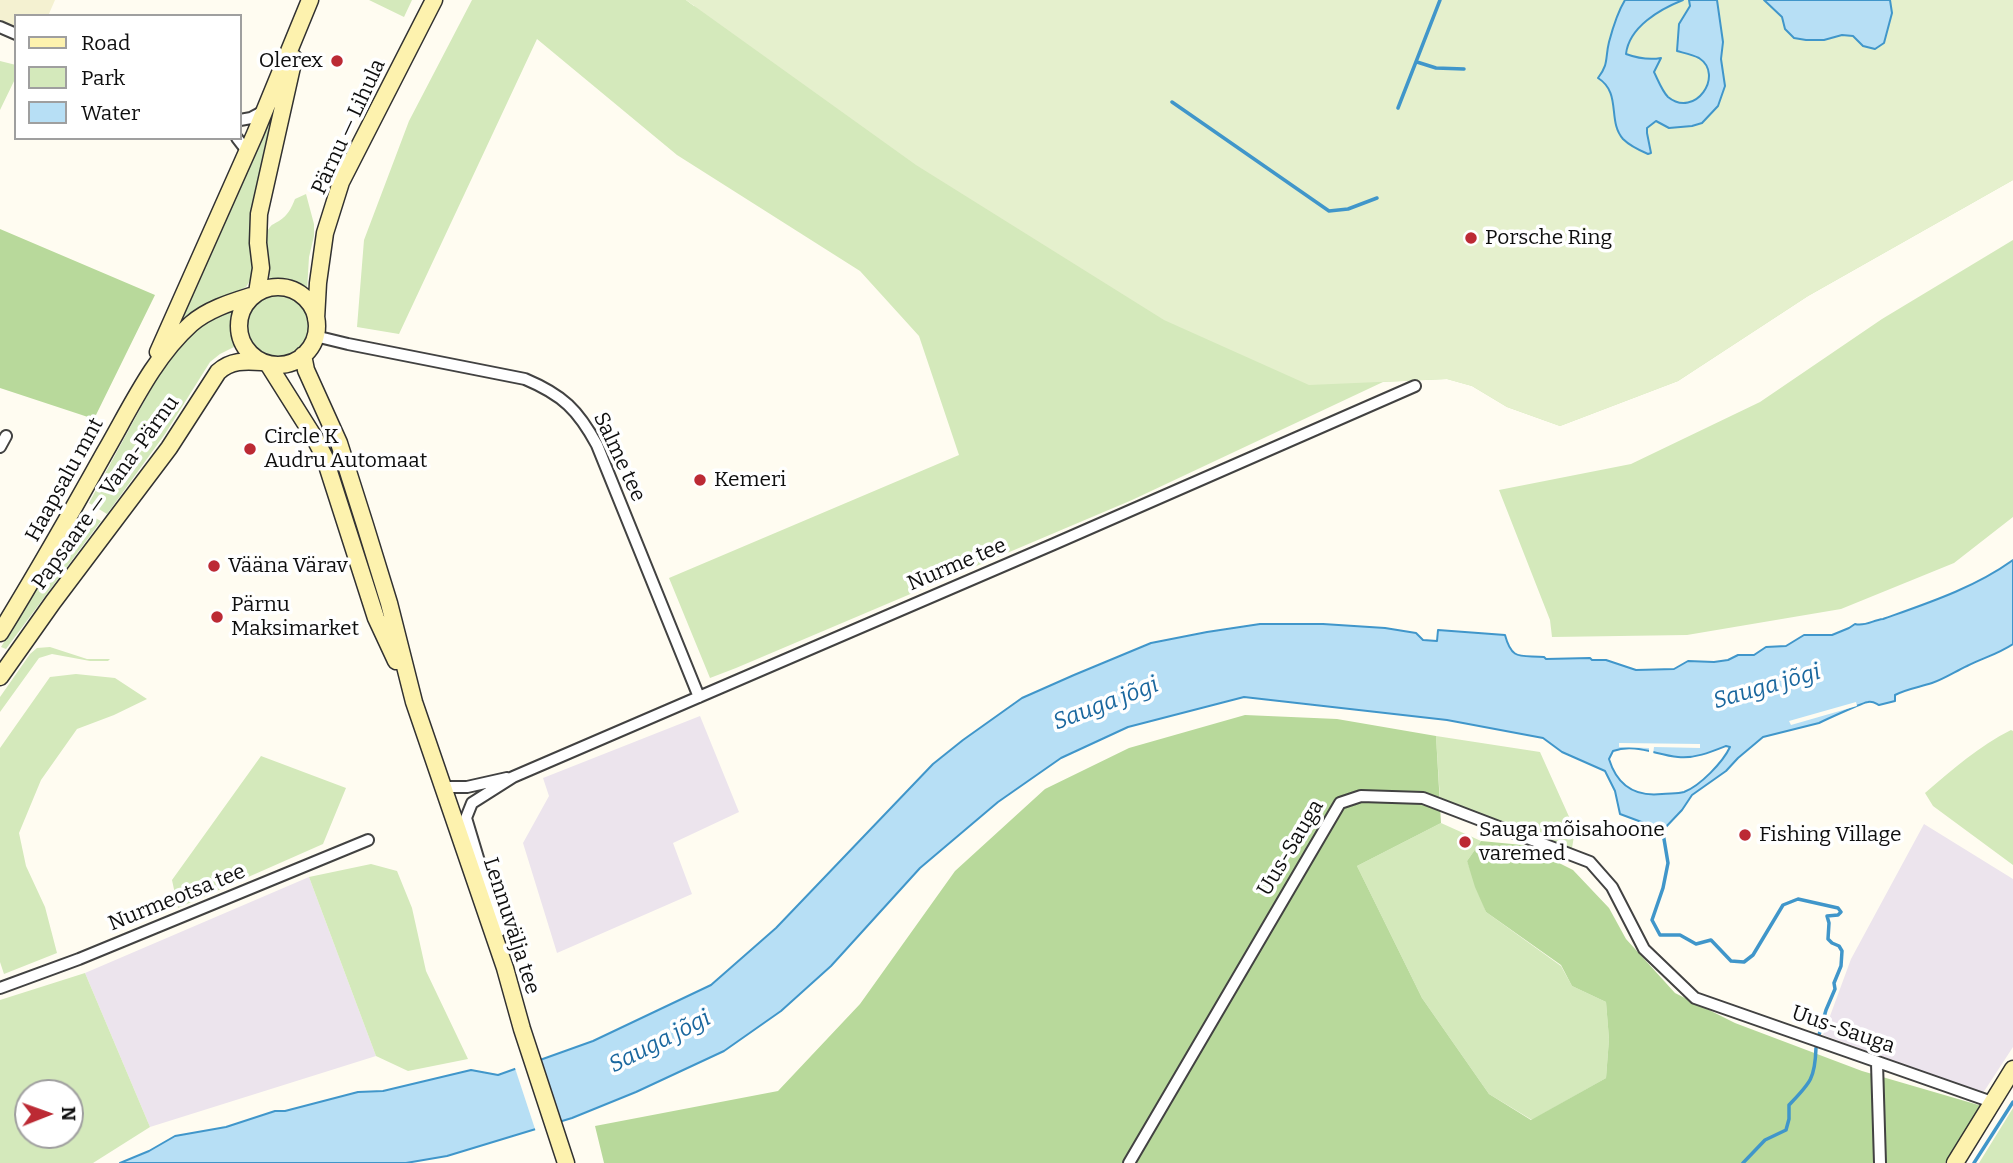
<!DOCTYPE html>
<meta charset="utf-8">
<style>
body{margin:0}
#map{position:relative;width:2013px;height:1163px;overflow:hidden;background:#fffcf1;font-family:Bitter,serif}
canvas{display:block}
.legend{position:absolute;left:14px;top:14px;width:228px;height:126px;box-sizing:border-box;background:#fff;border:2px solid #9f9f9f;margin:0;padding:9px 12px;list-style:none;font-size:21px;color:#0f0f0f}
.legend li{display:flex;align-items:center;gap:14px;height:35px}
.legend b{width:35px;border:2px solid #9f9f9f}
.north{position:absolute;left:14px;top:1079px;width:70px;height:70px;box-sizing:border-box;background:#fff;border:2px solid #9f9f9f;border-radius:50%;rotate:89deg;font-size:19px;font-weight:700;line-height:28px;text-align:center;color:#0f0f0f}
.north::after{content:'';display:block;margin:auto;width:24px;height:32px;background:#bc2a34;clip-path:polygon(50% 0,100% 100%,50% 72%,0 100%)}
</style>
<div id="map">
<canvas width="2013" height="1163"></canvas>
<ul class="legend">
<li><b style="height:9px;background:#fdf2ae"></b>Road</li>
<li><b style="height:19px;background:#d4e9bb"></b>Park</li>
<li><b style="height:19px;background:#b7dff5"></b>Water</li>
</ul>
<div class="north">N</div>
</div>
<script>
const context = document.querySelector('canvas').getContext('2d');
context.lineJoin = 'round';
function fill(path, color) {
  context.fillStyle = color;
  context.fill(path, 'evenodd');
}
function trace(path, color, width, dash) {
  context.strokeStyle = color;
  context.lineWidth = width;
  context.lineCap = dash ? 'butt' : 'round';
  context.setLineDash(dash || []);
  context.stroke(path);
}
function label(font, color, halo, rows, align = 'center') {
  context.font = font + ' Bitter,serif';
  context.lineWidth = 7;
  context.setLineDash([]);
  context.textBaseline = 'middle';
  context.strokeStyle = halo;
  context.fillStyle = color;
  for (const [text, x, y, turn = 0] of rows) {
    context.save();
    context.translate(x, y);
    context.rotate((+turn || 0) * Math.PI / 180);
    context.textAlign = isNaN(turn) ? turn : align;
    if (halo) context.strokeText(text, 0, 0);
    context.fillText(text, 0, 0);
    context.restore();
  }
}
fill(new Path2D(`
 M700 716 739 812 673 843 692 894 557 953 523 843 549 796 543 778Z
 M1924 824 2013 879V1047L1983 1093 1823 1035 1851 959Z
 M309 877 376 1056 150 1127 85 973Z`), '#ece4ed');
fill(new Path2D(`
 M0 0H55L48 16H16V27L0 20Z`), '#f4f1d1');
fill(new Path2D(`
 M369 0H412L404 17Z
 M472 0H686L694 6 2013 180 1808 296 1678 381 1560 426 1507 407 1472 386 1447 379 1383 382 1132 500 736 668 710 678 669 578 959 455 919 336 860 271 677 155 537 39 399 334 357 327 364 240 409 121Z
 M0 61 16 65V77L0 110Z
 M274 111 252 206 250 225 253 270 251 279 246 287 197 310 181 322Z
 M306 194 314 224V236L309 257 307 291 297 285 270 282C270 266 259 240 270 227 272 224 276 223 279 221 288 215 291 209 295 199Z
 M2013 240V517L1954 563 1841 609 1687 635 1552 637 1550 620 1499 490 1631 464 1760 402 1882 319Z
 M247 325a31 31 0 1 1 62 0a31 31 0 1 1-62 0Z
 M236 307C232 320 231 333 236 346L220 354 210 362 165 434 107 514 89 503 164 365 193 331 215 317Z
 M82 511 101 521 6 649 1 647Z
 M50 647 87 659H110L108 661H90L52 654 39 658 0 712V697L30 654 37 648Z
 M76 674 115 678 147 699 114 715 77 729 41 780 19 833 26 866 45 907 57 953 4 974 0 962V748L50 677Z
 M2011 730 2013 731V865L1933 806 1925 793C1953 769 1979 746 2011 730Z
 M1436 736 1540 752 1575 830 1572 848 1440 800Z
 M261 756 346 788 323 844 178 908 172 880Z
 M1441 823 1481 841 1467 861 1486 912 1561 966 1572 986 1606 1002 1609 1039 1606 1078 1532 1120 1489 1094 1422 998 1357 866Z
 M371 864 397 871 412 908 426 971 468 1059 408 1071 376 1056 309 877Z
 M85 973 150 1127 93 1163H0V1000ZM28 1093H70V1135H28Z
 M2013 1108V1163H1979Z`), '#d4e9bb');
fill(new Path2D(`
 M0 229 155 295 94 419 0 388Z
 M1245 715 1337 719 1436 736 1441 823 1357 866 1422 998 1489 1094 1531 1120 1606 1078 1609 1039 1606 1002 1572 986 1561 965 1486 912 1475 887 1467 861 1481 841 1523 845 1573 870 1609 908 1626 939 1675 993 1735 1023 1862 1071 1982 1106 1945 1163H604L595 1126 778 1091 860 1004 955 871 1045 789 1129 748Z`), '#b8d99b');
fill(new Path2D(`
 M686 0H2013V180L1808 296 1678 381 1560 426 1507 407 1472 386 1447 379 1309 385 1164 320 916 165Z`), '#e5f0cd');
const water = new Path2D(`
 M1625 0H1683C1660 9 1629 27 1626 54 1637 58 1650 60 1661 58L1654 72C1658 80 1662 91 1668 97 1695 119 1725 75 1699 58 1693 55 1684 53 1677 51L1679 24 1690 6 1689 0H1717L1723 42 1721 59 1725 86 1718 106 1702 123 1692 126 1669 128 1656 121 1647 128V133L1651 153 1648 154C1641 151 1629 145 1623 139 1607 121 1622 93 1598 78 1609 64 1605 58 1609 42 1613 27 1617 13 1625 0Z
 M1764 0H1890L1892 13 1884 43 1875 49 1863 46 1853 36 1842 35 1824 40H1806L1794 38 1785 29 1782 17Z
 M2013 560V644C1998 654 1983 658 1967 666 1956 671 1944 679 1932 683 1920 687 1906 689 1895 695V701L1879 705C1875 703 1873 701 1868 702 1864 702 1823 721 1819 723L1763 737 1738 758 1726 771 1692 795 1682 810 1663 830 1620 814 1615 791 1605 771 1562 752 1543 738 1447 720 1244 697 1128 727 1061 758 998 802 920 868 831 966 781 1011 724 1051 636 1092 572 1118 447 1156 406 1163H120L149 1151 175 1136 226 1127 275 1111H285L358 1092 383 1091 471 1070 498 1075 593 1041 711 985 776 928 933 764 963 740 1022 698 1074 675 1151 643 1207 632 1260 624H1323L1385 628 1416 633 1423 640 1437 641 1438 630 1505 635C1512 661 1520 655 1544 657L1546 659 1590 658 1592 660H1606L1636 670 1674 669 1688 661 1714 662 1728 660 1738 655H1754L1766 647 1786 646 1804 635H1832L1849 628 1855 624C1865 627 1873 620 1883 619 1928 603 1974 588 2013 560ZM1726 746 1730 747C1723 762 1700 786 1684 792 1677 794 1670 793 1662 794 1635 797 1617 785 1609 759L1613 751C1635 743 1656 755 1678 757 1694 759 1711 752 1726 746Z`);
fill(water, '#b7dff5');
trace(water, '#4096ca', 2);
fill(new Path2D(`
 M1856 702 1857 706 1791 725 1789 721Z
 M1619 743 1700 744V748L1654 747 1653 755 1649 753V748L1619 747Z
 M539 1057 562 1125 536 1132 514 1065Z`), '#fffcf1');
trace(new Path2D(`
 M1417 62 1436 68 1464 69
 M1172 102 1329 211 1348 209 1377 198
 M1398 108 1440 0
 M1662 827 1668 863 1663 888 1652 920 1660 935H1680L1696 944 1711 940 1731 961 1744 962 1753 955 1783 905 1798 899 1838 908 1841 912 1838 915 1827 916 1829 923 1828 939 1832 943 1839 946 1842 951 1841 966 1834 983 1835 989 1826 1010 1819 1035
 M1743 1163 1765 1140 1786 1130 1789 1119V1105C1810 1083 1815 1079 1816 1048
 M1974 1163 2013 1102`), '#4096ca', 3.5);
const street = new Path2D(`
 M0 27 16 34
 M240 120 251 118 264 111
 M237 138 247 151
 M315 336 348 344 525 379C563 395 578 410 597 445L699 697
 M0 447 6 436
 M443 787H467L507 778
 M500 931 466 818 472 803 513 777 1054 544 1415 386
 M0 988 79 959 368 840
 M1877 1063 1880 1163
 M1129 1163 1340 803 1361 796 1423 798 1590 862 1612 887 1644 949 1695 998 1992 1102`);
const secondary = new Path2D(`
 M239 326a39 39 0 1 1 78 0a39 39 0 1 1-78 0Z
 M257 293 261 268 258 243 259 214 294 58
 M316 319 318 283 325 233 341 182 434 0
 M158 352 255 134 310 0
 M303 355 306 370 339 443 365 525 389 603 414 702 505 968 522 1029 566 1163
 M268 364 314 437 324 456 376 618 396 661
 M0 633C37 573 71 513 105 452 130 409 153 358 191 324 208 309 232 302 254 295
 M0 677 53 602 169 448 218 372C231 360 245 361 262 362
 M1955 1163 2013 1069`);
trace(street, '#424242', 14);
trace(secondary, '#313131', 19);
trace(street, '#fff', 10);
trace(secondary, '#fdf2ae', 16);
for (const [x, y, r, color] of [
 [337,61,7,"#bc2a34"],
 [1471,238,7,"#bc2a34"],
 [250,449,7,"#bc2a34"],
 [700,480,7,"#bc2a34"],
 [214,566,7,"#bc2a34"],
 [217,617,7,"#bc2a34"],
 [1745,835,7,"#bc2a34"],
 [1465,842,7,"#bc2a34"]
]) {
  const dot = new Path2D();
  dot.arc(x, y, r, 0, 2 * Math.PI);
  context.fillStyle = color;
  context.fill(dot);
  trace(dot, '#fff', 2.5);
}
label('21px', '#0f0f0f', '#fff', [
 ["Olerex",323,61,"right"],
 ["Porsche Ring",1485,238],
 ["Circle K",264,437],
 ["Audru Automaat",264,461],
 ["Kemeri",714,480],
 ["Vääna Värav",228,566],
 ["Pärnu",231,605],
 ["Maksimarket",231,629],
 ["Sauga mõisahoone",1479,830],
 ["varemed",1479,854],
 ["Fishing Village",1759,835]
], 'left');
label('21px', '#0f0f0f', '#fff', [
 ["Pärnu — Lihula",349,127,-65],
 ["Salme tee",619,457,65],
 ["Haapsalu mnt",65,480,-61],
 ["Papsaare — Vana-Pärnu",106,493,-54],
 ["Nurme tee",957,565,-23],
 ["Uus-Sauga",1291,848,-59],
 ["Nurmeotsa tee",177,898,-22],
 ["Lennuvälja tee",511,926,72],
 ["Uus-Sauga",1843,1030,19]
]);
label('italic 23px', '#1a679e', '#fff', [
 ["Sauga jõgi",1767,687,-16],
 ["Sauga jõgi",1106,704,-21],
 ["Sauga jõgi",660,1042,-27]
]);
</script>
